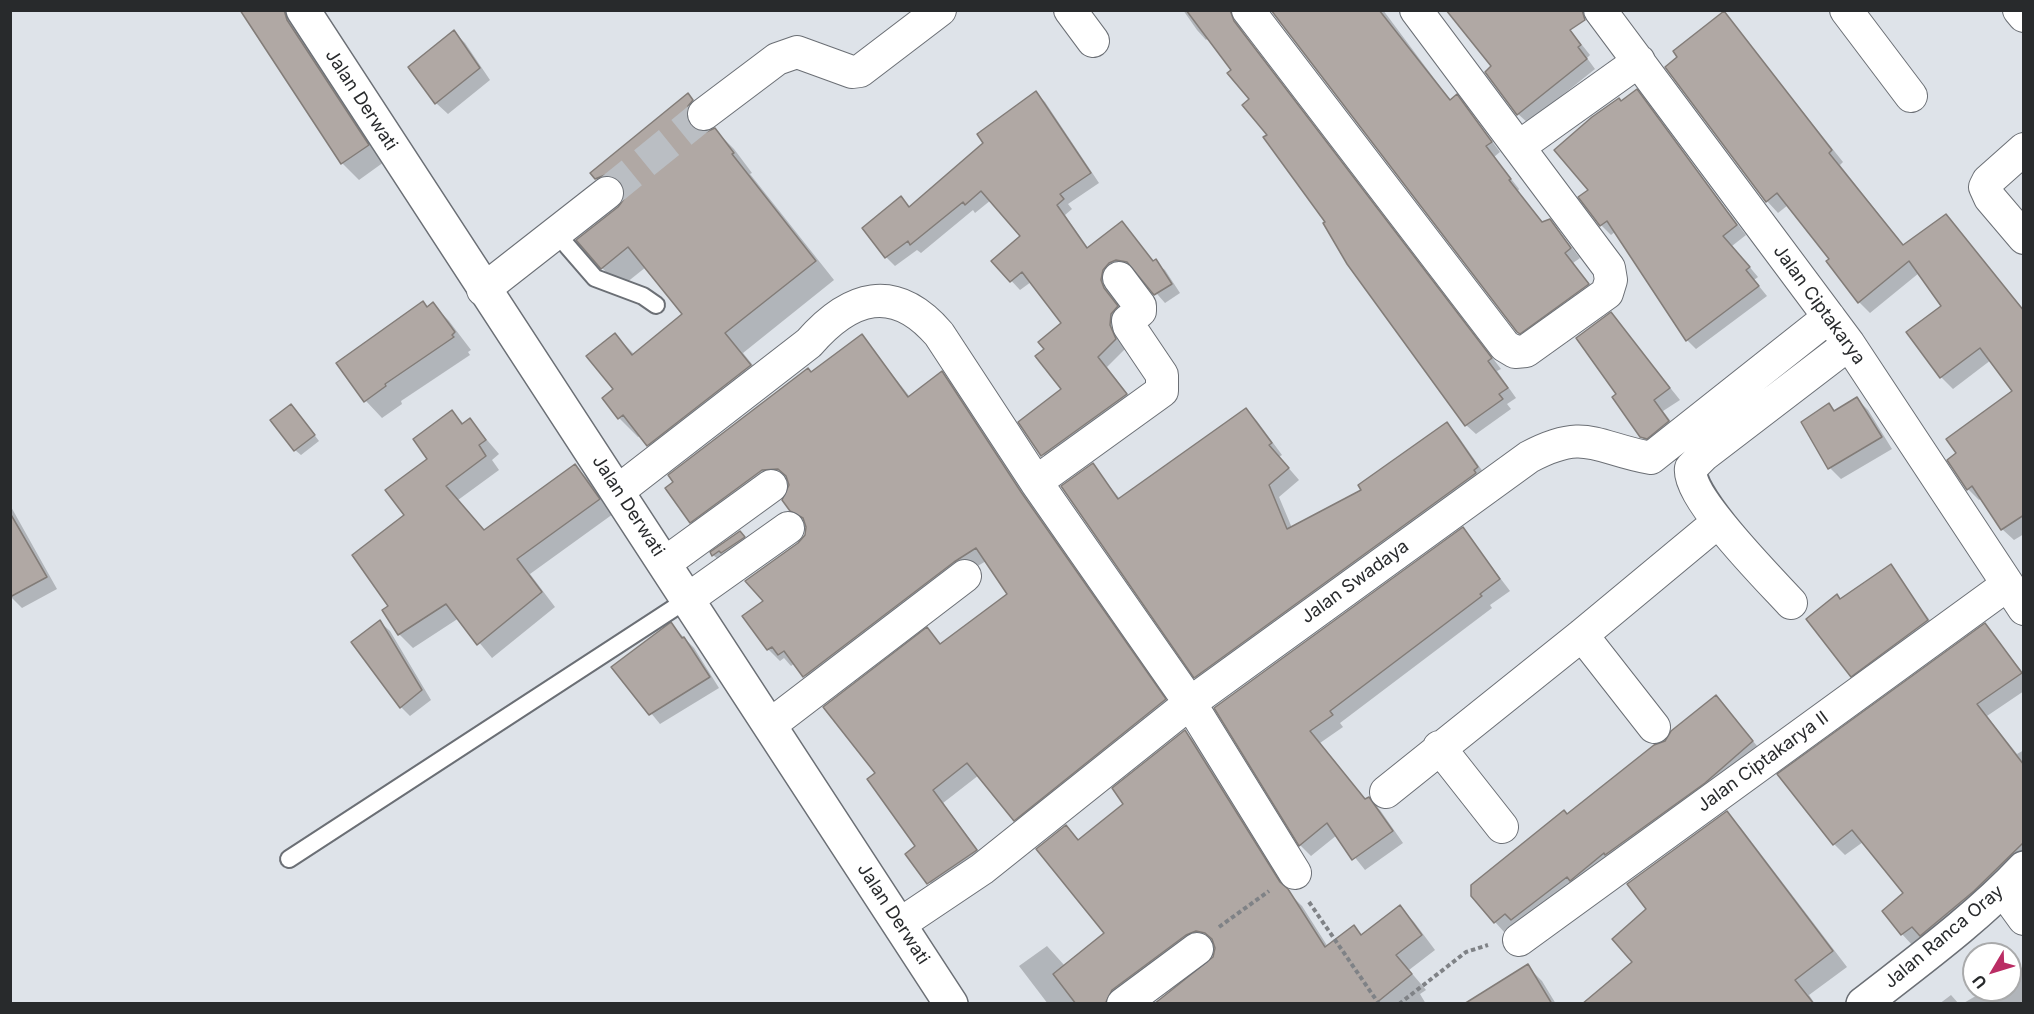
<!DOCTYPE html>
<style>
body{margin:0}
#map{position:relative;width:2034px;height:1014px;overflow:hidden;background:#dee3e9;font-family:Inter,sans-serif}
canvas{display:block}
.frame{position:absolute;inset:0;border:12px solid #282a2c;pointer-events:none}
.north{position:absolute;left:1962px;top:942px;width:60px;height:60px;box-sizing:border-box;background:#fff;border:2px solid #a9aaab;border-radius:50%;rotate:232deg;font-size:16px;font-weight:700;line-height:24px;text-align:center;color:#282a2c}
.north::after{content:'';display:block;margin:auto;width:21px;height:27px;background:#ba2d64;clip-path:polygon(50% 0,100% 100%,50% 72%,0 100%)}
</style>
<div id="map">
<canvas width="2034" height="1014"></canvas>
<div class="frame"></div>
<div class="north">U</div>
</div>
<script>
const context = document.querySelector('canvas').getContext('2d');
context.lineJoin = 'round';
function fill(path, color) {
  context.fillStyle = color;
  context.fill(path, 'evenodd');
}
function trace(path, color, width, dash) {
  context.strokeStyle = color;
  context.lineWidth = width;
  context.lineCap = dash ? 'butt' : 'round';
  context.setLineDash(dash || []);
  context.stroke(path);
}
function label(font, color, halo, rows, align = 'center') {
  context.font = font + ' Inter,sans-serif';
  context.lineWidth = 4.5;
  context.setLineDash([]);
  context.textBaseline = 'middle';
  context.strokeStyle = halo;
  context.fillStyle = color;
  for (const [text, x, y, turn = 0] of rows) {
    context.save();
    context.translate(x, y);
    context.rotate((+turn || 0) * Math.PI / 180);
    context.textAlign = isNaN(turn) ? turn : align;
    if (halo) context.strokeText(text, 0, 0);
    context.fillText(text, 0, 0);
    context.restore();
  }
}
fill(new Path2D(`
 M242 10H298L384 162 359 180 342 163Z
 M1183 10H1243L1239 23 1243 32 1501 369 1497 371 1516 398 1507 404 1511 409 1476 434 1466 425 1269 135 1252 99 1233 70 1208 38 1206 40 1197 30Z
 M1273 10H1383L1451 101 1456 96 1466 106 1500 152 1494 157 1519 189 1518 191 1543 223 1550 221 1559 231 1580 258 1573 263 1597 294 1529 342Z
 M1724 13 1843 162 1840 165 1904 246 1946 216 2024 310V534L2014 540 2002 529 1982 498 1979 500 1968 489 1958 453 2014 391 1991 360 1953 389 1941 377 1908 332 1943 306 1919 273 1870 313 1859 302 1831 259 1788 205 1778 213 1767 201 1667 67Z
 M1563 21 1590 55 1587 58 1595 69 1528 123 1518 114Z
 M454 32 465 43 490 80 448 114 436 103Z
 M1636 91 1746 235 1732 246 1758 277 1754 280 1767 296 1696 349 1687 340 1616 231 1611 235 1601 225 1590 190 1622 103Z
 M1036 93 1045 102 1099 183 1068 204 1072 209 1065 215 1088 248 1122 223 1154 262 1165 270 1180 293 1165 303 1136 270 1127 269 1110 290 1126 316 1118 335 1125 349 1107 367 1135 404 1051 465 1020 423 1063 389 1046 349 1063 323 1031 282 1020 290 993 261 1022 236 991 200 975 213 973 210 921 253 917 250 895 266 886 257 901 198 910 208 985 143Z
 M688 95 707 114 705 134 715 130 734 149 752 173 750 174 834 280 743 353 769 385 667 464 640 436 638 437 619 418 604 399 615 390V335L634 354 684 315 646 267 621 287 602 268 626 193 616 198 596 178Z
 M433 304 449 321 471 350 468 352 470 355 401 401 402 404 382 418 366 401Z
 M1611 314 1680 400 1663 411 1679 432 1652 448 1641 436 1618 394Z
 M862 336 910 397 942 373 954 385 1033 506 1176 712 1026 832 979 775 943 803 987 862 940 895 907 854 918 846 877 773 927 629 941 644 1009 595 986 561 966 573 816 688 795 663 791 666 784 658 780 661 768 649 765 601 806 536 807 524 791 510 789 481H774L703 534 691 522 811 374Z
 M1857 399 1868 410 1892 449 1841 479 1830 468 1803 422 1828 404 1836 412Z
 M1246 410 1257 421 1282 455 1279 457 1299 480 1279 497 1292 528 1363 490 1447 424 1458 436 1488 479 1207 688 1195 677 1092 465 1120 499Z
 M296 411 319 441 301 455 295 450Z
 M452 412 464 424 470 420 499 454 492 460 499 470 458 500 485 531 575 466 589 480 613 514 530 574 555 607 492 658 459 618 413 648 399 634 390 607 406 516Z
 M10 505 57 589 22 608 11 597Z
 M1463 529 1510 591 1490 605 1492 608 1340 723 1343 727 1320 743 1366 800 1369 799 1380 810 1403 843 1365 870 1337 835 1311 856 1300 845 1216 708Z
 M740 532 749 543 719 560 713 555Z
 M1890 566 1937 630 1861 685 1852 676 1841 600Z
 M380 622 390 631 431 700 410 716 401 707Z
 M671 624 694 648 719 688 660 724 613 667Z
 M1985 625 2024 674V691L1987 716 2017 754 2024 750V864L1913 946 1902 934 1905 893 1863 842 1845 855 1834 844Z
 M1726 708 1762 752 1505 933 1495 922 1473 895 1567 816 1666 743Z
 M1185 732 1200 746 1292 896 1302 906 1328 947 1353 927 1362 936 1400 907 1414 922 1435 950 1409 970 1426 990 1420 994 1426 1004H1156L1215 957 1216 946 1211 945 1128 1004H1048L1019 966 1047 946 1065 966 1106 933 1066 827 1079 840 1125 805Z
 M1727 813 1741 828 1847 967 1809 995 1815 1004H1584L1634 962 1648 909Z
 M1527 966 1542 981 1556 1004H1489Z
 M2024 966V1004H1962L1986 990H2010V975Z
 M1951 995 1959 1004H1939Z`), '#0003');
const building = new Path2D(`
 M240 10H284L287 20 369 145 341 164Z
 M1186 10H1230L1234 21 1492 358 1488 361 1508 388 1499 394 1503 399 1465 426 1347 264 1323 223 1325 222 1263 137 1267 135 1242 105 1249 99 1227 73 1231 70Z
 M1271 10H1379L1450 100 1457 94 1492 142 1486 146 1511 179 1509 180 1542 222 1550 219 1571 248 1565 253 1589 284 1520 334 1517 332Z
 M1446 10H1582L1585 20 1570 30 1581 45 1578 47 1587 59 1517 115 1485 72 1491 66Z
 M1724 11 1832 150 1829 153 1903 245 1946 214 2024 311V515L2001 530 1972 486 1967 490 1947 460 1956 453 1946 439 2012 391 1980 348 1940 378 1906 332 1941 306 1909 261 1858 303 1826 261 1829 259 1777 193 1766 202 1665 67 1677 57 1673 51Z
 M454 30 480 68 435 104 408 67Z
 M1637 89 1737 225 1723 236 1750 267 1746 270 1759 286 1686 341 1607 221 1600 226 1578 197 1588 190 1554 150 1592 117 1619 98 1621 101Z
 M1036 91 1091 173 1060 194 1064 199 1057 205 1087 248 1122 221 1153 261 1156 259 1172 284 1154 295 1127 262 1116 260 1109 263 1103 270 1101 280 1104 288 1118 306 1111 314 1110 325 1116 339 1098 357 1127 394 1041 456 1018 422 1061 389 1035 356 1044 349 1038 342 1061 323 1022 272 1010 282 991 261 1020 236 981 191 965 205 963 202 910 245 908 241 885 258 862 228 901 196 909 207 983 143 977 134Z
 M688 93 693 100 688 106 686 116 690 125 696 130 706 132 715 128 734 153 732 154 816 261 725 333 751 365 647 446 623 415 618 419 602 398 613 389 586 356 615 333 632 355 682 314 628 247 601 269 576 240 618 207 624 199 625 190 621 182 614 177 605 175 595 179 590 173Z
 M423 301 427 307 433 302 455 332 452 335 454 337 385 384 386 386 364 402 336 363Z
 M1611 312 1670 388 1654 400 1669 421 1647 439 1640 437 1612 397 1616 394 1576 338Z
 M862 334 908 397 942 371 1021 492 1166 699 1014 821 967 763 933 790 977 850 927 884 905 854 915 846 867 779 875 773 823 707 927 627 940 644 1007 594 976 548 954 562 803 677 784 651 778 655 772 647 767 650 742 616 763 601 745 581 798 543 805 535 806 527 803 518 790 511 782 500 789 485 786 476 778 469 762 470 690 523 665 488 673 482 668 475 808 368 811 372Z
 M1857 397 1882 437 1828 469 1801 422 1829 403 1834 411Z
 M291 404 315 435 294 451 270 420Z
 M1246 408 1272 443 1269 445 1289 468 1269 485 1287 529 1361 490 1358 485 1447 422 1478 467 1474 470 1476 473 1194 678 1061 486 1093 463 1118 499Z
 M452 410 462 424 470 418 486 440 479 445 486 456 446 486 484 530 575 464 600 499 517 559 542 592 477 645 446 604 398 635 382 610 388 606 352 555 404 515 385 490 427 459 413 439Z
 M10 513 47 577 10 597Z
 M1463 527 1500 579 1480 594 1482 596 1330 711 1333 715 1310 731 1365 799 1369 797 1393 831 1352 860 1327 823 1299 846 1214 708Z
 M740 531 745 537 721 553 719 551 712 556 710 552Z
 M1891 564 1928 620 1851 677 1806 619 1837 594 1840 599Z
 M380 620 422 690 400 708 351 642Z
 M671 622 682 638 684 637 710 677 649 715 611 667Z
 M1985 623 2022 673 1977 704 2024 765V842L1974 891 1920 936 1912 927 1901 935 1882 911 1903 893 1852 830 1833 845 1777 774Z
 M1716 695 1753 741 1705 783 1605 855 1604 853 1570 881 1567 877 1511 920 1505 914 1494 923 1471 896V885L1564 810 1567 814 1654 745 1665 741 1671 731Z
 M1185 730 1280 882 1288 889 1325 947 1354 925 1361 935 1400 905 1422 935 1396 955 1412 974 1375 1004H1154L1213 957 1215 948 1212 939 1205 933 1196 931 1186 935 1112 990 1105 1004H1076L1053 974 1104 933 1036 849 1066 825 1078 840 1123 804 1112 788Z
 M1727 811 1833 951 1795 980 1814 1004H1582L1632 962 1612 939 1646 909 1627 884Z
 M1528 964 1552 1004H1464Z`);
fill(building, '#b0a8a4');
trace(building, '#827c78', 1.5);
trace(new Path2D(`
 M607 193 704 114`), '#babec3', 32, [32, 16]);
const service = new Path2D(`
 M556 233 595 278 643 296 656 305
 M289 859 688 599`);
const minor = new Path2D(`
 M1070 10 1093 41
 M1248 10 1505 346 1515 352 1526 351 1607 293 1611 280 1609 268 1416 10
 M1600 10 1849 344 2024 609
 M1846 10 1911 96
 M2019 10 2024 16
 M704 114 777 59 797 52 852 72 860 71 940 10
 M1520 146 1639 61
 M2024 149 1988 181 1985 187 1990 198 2024 238
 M483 290 607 193
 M1036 482 1162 391V375L1129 326 1128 321 1140 311V306L1119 278
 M618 491 809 343C850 296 894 282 939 334L1036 482 1190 703 1295 873
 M665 563 771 486
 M688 599 788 528
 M1791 603C1770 580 1686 496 1691 468L1704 455 1849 344
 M1582 635 1654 727
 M770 725 965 576
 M1439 747 1502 827
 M1386 792 1582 635 1718 522
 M2003 890 2024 919
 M900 924 982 869 1190 703 1529 457C1586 427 1595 448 1651 458L1829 317
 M1519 940 2007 585
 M1123 1004 1197 949`);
const tertiary = new Path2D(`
 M1863 1004C1918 961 1976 919 2024 868`);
const primary = new Path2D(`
 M303 10 951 1004`);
trace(service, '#6b6f75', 20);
trace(minor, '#6b6f75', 34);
trace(tertiary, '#6b6f75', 36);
trace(primary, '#6b6f75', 36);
trace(new Path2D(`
 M1309 902 1379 1004
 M1219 927 1269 891
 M1399 1004 1466 952 1488 945`), '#7f8286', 4, [4.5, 3]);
trace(service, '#fff', 16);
trace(minor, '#fff', 32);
trace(tertiary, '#fff', 33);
trace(primary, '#fff', 33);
label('18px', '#282a2c', '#fff', [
 ["Jalan Derwati",361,100,57],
 ["Jalan Ciptakarya",1819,305,54],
 ["Jalan Derwati",628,506,57],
 ["Jalan Swadaya",1355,582,-36],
 ["Jalan Ciptakarya II",1763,762,-36],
 ["Jalan Derwati",893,914,57],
 ["Jalan Ranca Oray",1944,937,-40]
]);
</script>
